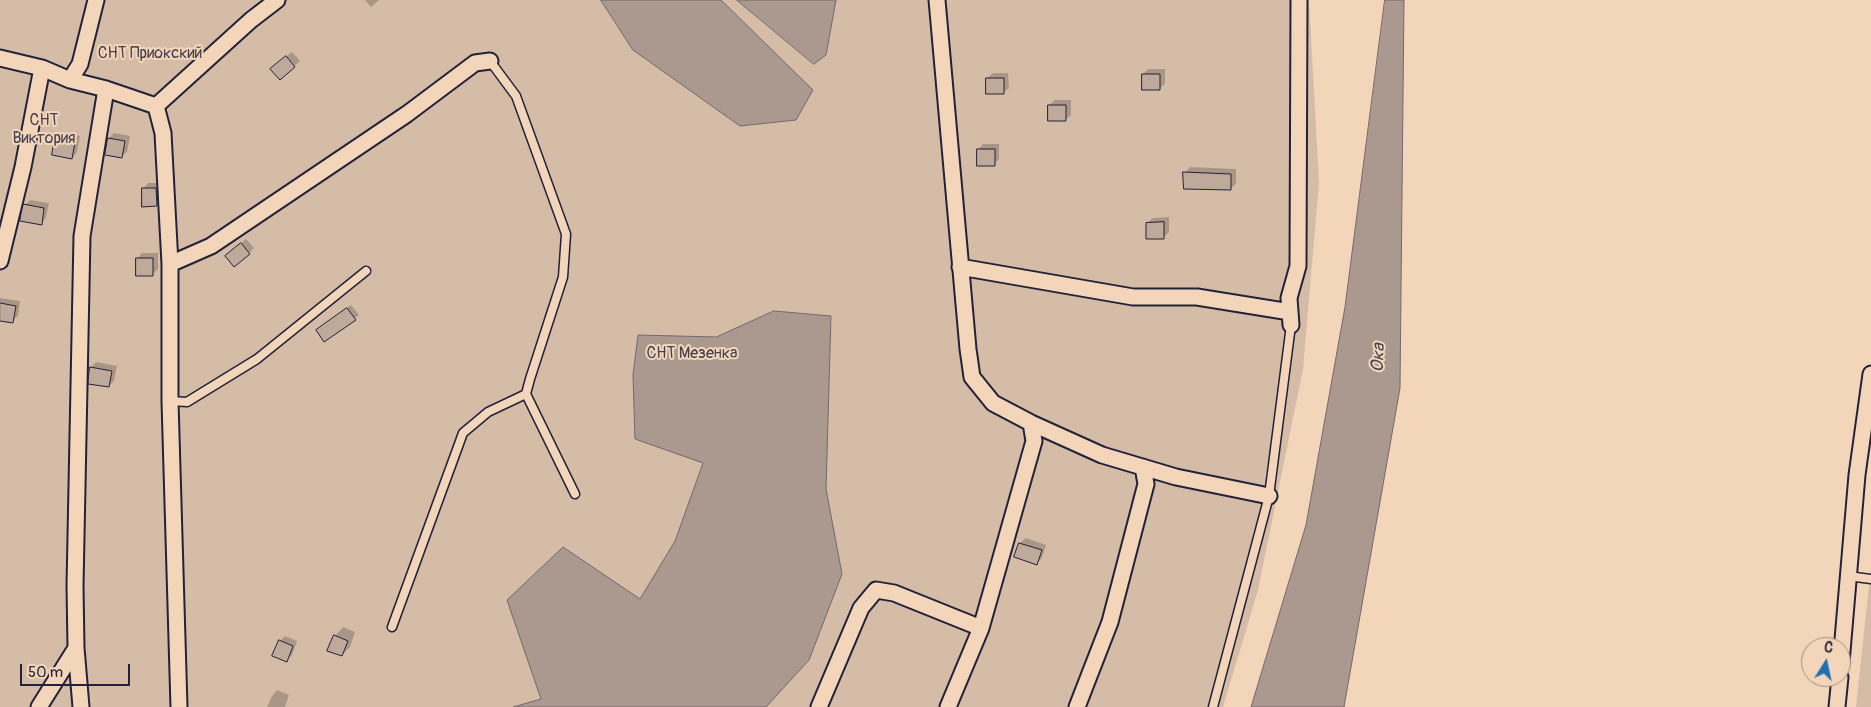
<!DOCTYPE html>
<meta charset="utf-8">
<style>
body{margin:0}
#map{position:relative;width:1871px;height:707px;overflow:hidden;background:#f3d6b9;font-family:Pangolin,sans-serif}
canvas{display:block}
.north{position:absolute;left:1801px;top:637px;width:50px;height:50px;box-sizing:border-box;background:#f3d6b9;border:1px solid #9f8e87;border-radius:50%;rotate:10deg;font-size:14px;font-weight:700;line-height:20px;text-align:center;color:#22223b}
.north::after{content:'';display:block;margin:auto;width:18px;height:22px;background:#1f6fb2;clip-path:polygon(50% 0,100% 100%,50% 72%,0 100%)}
.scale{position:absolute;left:20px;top:664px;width:110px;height:22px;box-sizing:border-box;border:2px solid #22223b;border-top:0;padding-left:6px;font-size:15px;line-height:18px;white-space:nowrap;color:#22223b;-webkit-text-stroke:4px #f3d6b9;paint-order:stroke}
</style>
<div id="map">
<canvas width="1871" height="707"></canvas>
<div class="north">С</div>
<div class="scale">50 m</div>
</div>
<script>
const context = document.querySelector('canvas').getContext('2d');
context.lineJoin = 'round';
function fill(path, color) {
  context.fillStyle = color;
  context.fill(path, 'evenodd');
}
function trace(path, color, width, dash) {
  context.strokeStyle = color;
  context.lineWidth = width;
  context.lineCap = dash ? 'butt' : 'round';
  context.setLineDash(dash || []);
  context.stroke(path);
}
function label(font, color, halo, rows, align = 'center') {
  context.font = font + ' Pangolin,sans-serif';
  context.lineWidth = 4;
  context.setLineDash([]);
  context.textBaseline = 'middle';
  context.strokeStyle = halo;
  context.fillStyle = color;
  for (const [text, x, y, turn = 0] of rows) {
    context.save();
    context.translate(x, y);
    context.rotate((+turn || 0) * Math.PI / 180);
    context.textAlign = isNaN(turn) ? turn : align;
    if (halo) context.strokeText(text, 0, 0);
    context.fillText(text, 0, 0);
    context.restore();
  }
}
fill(new Path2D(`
 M0 0H1309L1319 183 1303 369 1258 590 1223 707H0Z
 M1871 567V707H1856Z`), '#d5bca7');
const water = new Path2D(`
 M601 0H721L813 90 796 120 740 126 633 50Z
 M737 0H836L826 55 814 64Z
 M1385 0H1404L1400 388 1344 707H1251L1306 525 1345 307Z
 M774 311 831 316 826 489 842 574 809 660 766 707H513L541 699 507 600 563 547 640 599 675 541 703 463 635 439 633 375 638 335 716 337Z`);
fill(water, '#ab988e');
trace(water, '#74696d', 1);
fill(new Path2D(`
 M365 0H379L371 7Z
 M292 52 300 61 294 66 277 64Z
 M1148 69H1165V84L1159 89 1143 74Z
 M993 73H1008L1009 88 1003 93 987 78Z
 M1055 100H1071V115L1065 120 1049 105Z
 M62 133 80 136 77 152 72 158 56 139Z
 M114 133 130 136 127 152 121 157 109 138Z
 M983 144H999V159L994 164 978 150Z
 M1190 167 1236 169V184L1230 189 1185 173Z
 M148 183H161V199L156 205 143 189Z
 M30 200 49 203 46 218 41 223 25 205Z
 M1169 217V232L1163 238 1147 223 1153 218Z
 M246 239 254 248 249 253 232 251Z
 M142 253H158V269L153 274 137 259Z
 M0 298 20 301 18 316 12 321 0 319Z
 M351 305 359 315 324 340 321 327Z
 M96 362 117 366 114 381 109 386 91 367Z
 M1026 538 1046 545 1042 558 1036 564 1020 543Z
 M343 627 355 632 350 647 342 655 335 636Z
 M285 636 297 641 292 655 286 660 280 641Z
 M277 690 289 695 285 707H267L272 696Z`), '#0003');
const building = new Path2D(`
 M286 56 295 67 280 80 270 69Z
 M1142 74H1160V90H1142Z
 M986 78H1004V94H986Z
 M1048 105H1066V121H1048Z
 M55 138 75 142 72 159 52 155Z
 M108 138 125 141 122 158 105 155Z
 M977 149H995V166H977Z
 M1183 172 1231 174V190L1184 189Z
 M142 188H156L157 206 142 207Z
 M23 204 44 208 42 225 20 221Z
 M1164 222V239H1146V223Z
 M241 243 250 254 234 267 225 256Z
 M136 258H153V276H136Z
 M0 303 16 306 13 323 0 321Z
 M347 308 356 320 324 342 316 330Z
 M90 367 112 371 109 387 88 384Z
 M1019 543 1042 550 1037 565 1014 557Z
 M334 635 348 641 342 656 327 651Z
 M279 640 293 646 287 662 272 656Z`);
fill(building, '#bfa99a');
trace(building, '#22223b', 1);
const service = new Path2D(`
 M490 61 516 96 566 234 563 277 530 379 526 394 575 494
 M170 401 187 402 257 359 366 271
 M1848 576 1871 579
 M392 627 463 433 488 412 526 394
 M1213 707 1269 496 1291 325`);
const minor = new Path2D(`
 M937 0 968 349 972 377 993 403 1031 423 1102 455 1176 477 1269 496
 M0 58 42 68 70 80 106 89 156 106 251 20 277 0
 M70 80 80 64 96 0
 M156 106 163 133 170 264V401L179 707
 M0 261 23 167 42 68
 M170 264 211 246 407 114 475 63 490 61
 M960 267 1133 297H1197L1290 312
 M1291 325 1289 298 1298 266 1299 0
 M1841 663 1857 475 1871 374
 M39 707 76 648
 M81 707 76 648 75 586 82 236 106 89
 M819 707 861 608 876 590 894 593 981 628
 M948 707 981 628 1034 441 1031 423
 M1077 707 1110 622 1146 484 1143 467
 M1837 707 1840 677`);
trace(service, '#22223b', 11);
trace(minor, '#22223b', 19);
trace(service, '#f3d6b9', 8);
trace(minor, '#f3d6b9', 15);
label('16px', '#464151', '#f3d6b9', [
 ["СНТ Приокский",150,54],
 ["СНТ",44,121],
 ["Виктория",44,139],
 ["СНТ Мезенка",692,354]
]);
label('italic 18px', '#4b4554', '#f3d6b9', [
 ["Ока",1379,358,-87]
]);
</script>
